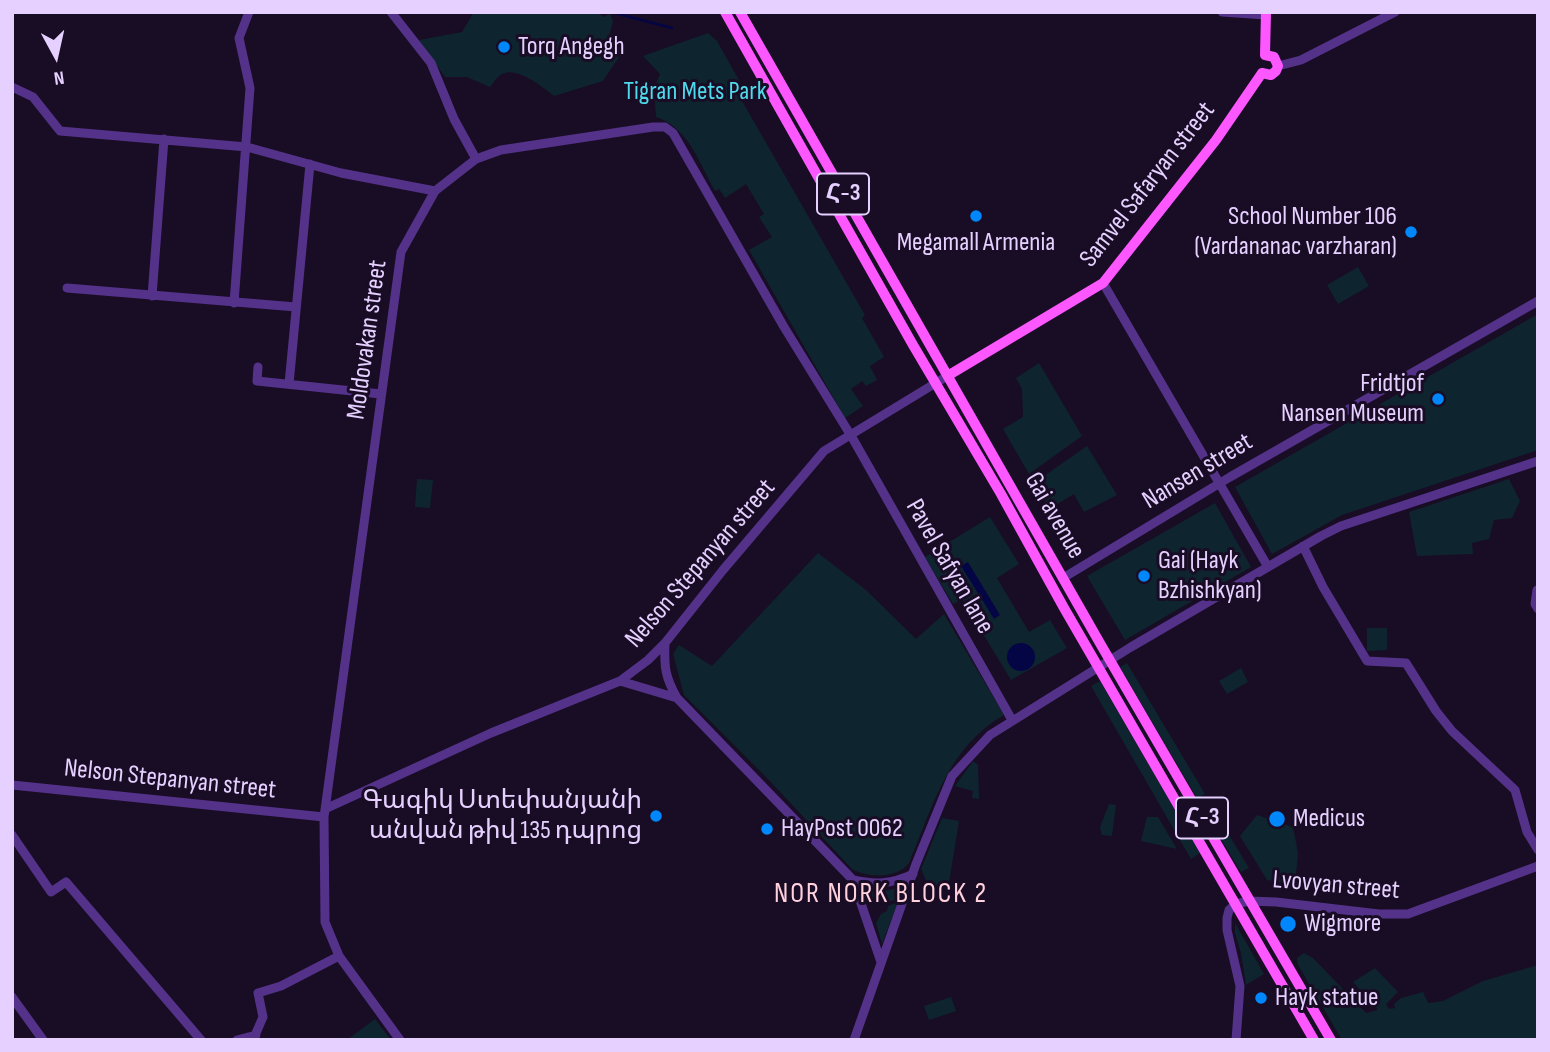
<!DOCTYPE html>
<meta charset="utf-8">
<style>
body{margin:0}
#map{position:relative;width:1550px;height:1052px;overflow:hidden;background:#190c25;font-family:"Sofia Sans Condensed",sans-serif}
canvas{display:block}
.frame{position:absolute;inset:0;border:14px solid #e6d0ff;pointer-events:none}
.north{position:absolute;left:21px;top:21px;width:70px;height:70px;-webkit-text-stroke:5px #190c25;paint-order:stroke;rotate:172deg;font-size:19px;font-weight:700;line-height:28px;text-align:center;color:#e6d0ff}
.north::after{content:'';display:block;margin:auto;width:24px;height:32px;background:#e6d0ff;clip-path:polygon(50% 0,100% 100%,50% 72%,0 100%)}
</style>
<div id="map">
<canvas width="1550" height="1052"></canvas>
<div class="frame"></div>
<div class="north">N</div>
</div>
<script>
const context = document.querySelector('canvas').getContext('2d');
context.lineJoin = 'round';
function fill(path, color) {
  context.fillStyle = color;
  context.fill(path, 'evenodd');
}
function trace(path, color, width, dash) {
  context.strokeStyle = color;
  context.lineWidth = width;
  context.lineCap = dash ? 'butt' : 'round';
  context.setLineDash(dash || []);
  context.stroke(path);
}
function label(font, color, halo, rows, align = 'center') {
  context.font = font + ' "Sofia Sans Condensed","Noto Sans Armenian",sans-serif';
  context.lineWidth = 6;
  context.setLineDash([]);
  context.textBaseline = 'middle';
  context.strokeStyle = halo;
  context.fillStyle = color;
  for (const [text, x, y, turn = 0] of rows) {
    context.save();
    context.translate(x, y);
    context.rotate((+turn || 0) * Math.PI / 180);
    context.textAlign = isNaN(turn) ? turn : align;
    if (halo) context.strokeText(text, 0, 0);
    context.fillText(text, 0, 0);
    context.restore();
  }
}
fill(new Path2D(`
 M474 12H598L603 17 610 14 613 21 608 40 621 54 603 81 554 96C543 87 517 66 502 74 498 76 493 83 490 87L467 77H445L419 40 462 32Z
 M708 33 717 41 740 82 734 87 865 315 862 318 884 357 870 366 877 380 866 386 862 381 851 389 863 406 845 418 749 250 772 237 759 217 764 214 746 184 725 198 719 189 715 191C699 163 689 128 656 117L654 88 660 74 643 56Z
 M1358 267 1369 286 1338 304 1327 285Z
 M1538 314V450L1342 515 1272 554 1235 487Z
 M1039 363 1082 436 1029 474 1003 429 1023 417 1022 389 1016 378Z
 M1087 446 1117 495 1084 512 1074 494 1049 509 1034 483Z
 M417 479 433 480 430 508 415 507Z
 M1509 479 1520 501 1512 518 1494 520 1489 539 1472 543 1473 554 1417 556 1409 512Z
 M1215 503 1251 567 1125 640 1087 576Z
 M990 517 1019 564 997 578 1029 632 1050 620 1067 648 1011 680 962 599 953 604 925 557Z
 M818 553 866 590 916 639 944 614 1004 715C948 747 933 806 909 863 897 879 868 878 852 869L768 779 684 695 673 654 679 645 712 666Z
 M1367 628H1387V650L1367 651Z
 M1127 663 1205 794 1197 798 1120 667Z
 M1241 668 1248 682 1227 694 1219 681Z
 M1100 681 1200 853 1191 859 1091 686Z
 M973 761 978 765 979 799 972 798 973 791 955 786Z
 M1109 804 1116 805 1112 836 1102 835 1100 827Z
 M1214 810 1249 868 1241 872 1206 814Z
 M1257 815 1293 827 1298 853 1295 885 1267 880 1240 836Z
 M1147 817H1158L1177 849 1141 841Z
 M942 818 959 821 948 889 929 887 921 869Z
 M903 887 899 899 887 902 869 899 866 890 885 891Z
 M898 902 882 944 876 923 881 914 887 911 888 906Z
 M1235 923 1264 974 1246 985 1241 953 1235 933Z
 M1304 953 1313 958 1366 1013 1378 1010 1353 982 1375 968 1398 992 1386 1004 1389 1009 1395 1008 1394 1004 1401 998 1423 992 1428 1003 1443 1001 1483 981 1538 965V1040H1342L1298 965 1297 958Z
 M951 997 956 1011 929 1020 924 1006Z
 M375 1019 391 1040 375 1038 347 1040Z`), '#0e252f');
fill(new Path2D(`
 M968 562 1000 615 994 619 961 566Z
 M1007 657a14 14 0 1 1 28 0a14 14 0 1 1-28 0Z`), '#040545');
trace(new Path2D(`
 M611 12 672 28`), '#040545', 2.5);
trace(new Path2D(`
 M391 12 431 63 454 119 476 159
 M1222 12 1266 15
 M1278 66 1301 60 1395 12
 M12 87 33 97 60 131 247 147 341 173 435 191
 M1103 283 1268 567
 M67 288 296 307
 M152 296 164 139
 M234 303 250 88 239 38 249 12
 M258 367 257 381 381 394
 M289 384 310 164
 M1303 546 1323 587 1367 661 1406 663 1436 711 1452 731 1515 790 1527 832 1538 850
 M1063 578 1230 477 1538 301
 M1537 590 1535 604 1538 609
 M665 643C664 667 665 677 677 698L853 880 881 962
 M620 681 677 698
 M12 785 324 817
 M325 809 491 733 620 681 648 660 665 643 723 570 824 451 949 375
 M12 835 51 892 66 882 201 1040
 M853 880C875 885 892 884 913 874
 M12 997 43 1040
 M237 1040 256 1035
 M253 1040 263 1017 258 993 281 986 339 956
 M400 1040 339 956 325 922 324 817 401 252 435 191 476 159 501 150 653 127H665L673 133 784 327 853 439 1012 720
 M854 1040 916 864 952 776 990 735 1131 647 1321 536 1341 526 1538 461
 M1236 1040 1240 986 1227 930V918L1229 910 1236 904 1249 901 1276 902 1379 914H1408L1538 866`), '#543289', 9);
trace(new Path2D(`
 M725 12 913 345 1001 494 1064 608 1314 1040
 M740 12 1101 645 1331 1040
 M1265 55 1266 12
 M1262 73 1271 75 1276 71 1278 66 1274 57 1265 55
 M949 375 1103 283 1216 140 1262 73`), '#fd57ff', 10);
for (const [x, y, r, color] of [
 [504,47,7,"#0087fb"],
 [976,216,7,"#0087fb"],
 [1411,232,7,"#0087fb"],
 [1438,399,7,"#0087fb"],
 [1144,576,7,"#0087fb"],
 [656,816,7,"#0087fb"],
 [1277,819,9,"#0087fb"],
 [767,829,7,"#0087fb"],
 [1288,924,9,"#0087fb"],
 [1261,998,7,"#0087fb"]
]) {
  const dot = new Path2D();
  dot.arc(x, y, r, 0, 2 * Math.PI);
  context.fillStyle = color;
  context.fill(dot);
  trace(dot, '#190c25', 2.5);
}
for (const [x, y, w] of [
 [843,194,52],
 [1202,818,52]
]) {
  const box = new Path2D();
  box.roundRect(x - w / 2, y - 20.5, w, 41, 5);
  context.fillStyle = '#190c25';
  context.fill(box);
  trace(box, '#e6d0ff', 2);
}
label('bold 24px', '#e6d0ff', null, [
 ["Հ-3",843,194],
 ["Հ-3",1202,818]
]);
label('26px', '#e6d0ff', '#190c25', [
 ["Torq Angegh",518,47],
 ["School Number 106",1397,217,"right"],
 ["(Vardananac varzharan)",1397,247,"right"],
 ["Megamall Armenia",976,243,"center"],
 ["Fridtjof",1424,384,"right"],
 ["Nansen Museum",1424,414,"right"],
 ["Gai (Hayk",1158,561],
 ["Bzhishkyan)",1158,591],
 ["Գագիկ Ստեփանյանի",642,801,"right"],
 ["անվան թիվ 135 դպրոց",642,831,"right"],
 ["Medicus",1293,819],
 ["HayPost 0062",781,829],
 ["Wigmore",1304,924],
 ["Hayk statue",1275,998]
], 'left');
label('26px', '#4fdaec', '#190c25', [
 ["Tigran Mets Park",695,92]
]);
label('26px', '#e6d0ff', '#190c25', [
 ["Samvel Safaryan street",1148,185,-52],
 ["Moldovakan street",368,340,-82],
 ["Nansen street",1198,472,-31],
 ["Gai avenue",1054,516,60],
 ["Nelson Stepanyan street",701,564,-49],
 ["Pavel Safyan lane",949,567,60],
 ["Nelson Stepanyan street",170,780,6],
 ["Lvovyan street",1336,886,5]
]);
context.letterSpacing = '2px';
label('28px', '#ffd2de', '#190c25', [
 ["NOR NORK BLOCK 2",881,895]
]);
context.letterSpacing = '0px';
</script>
